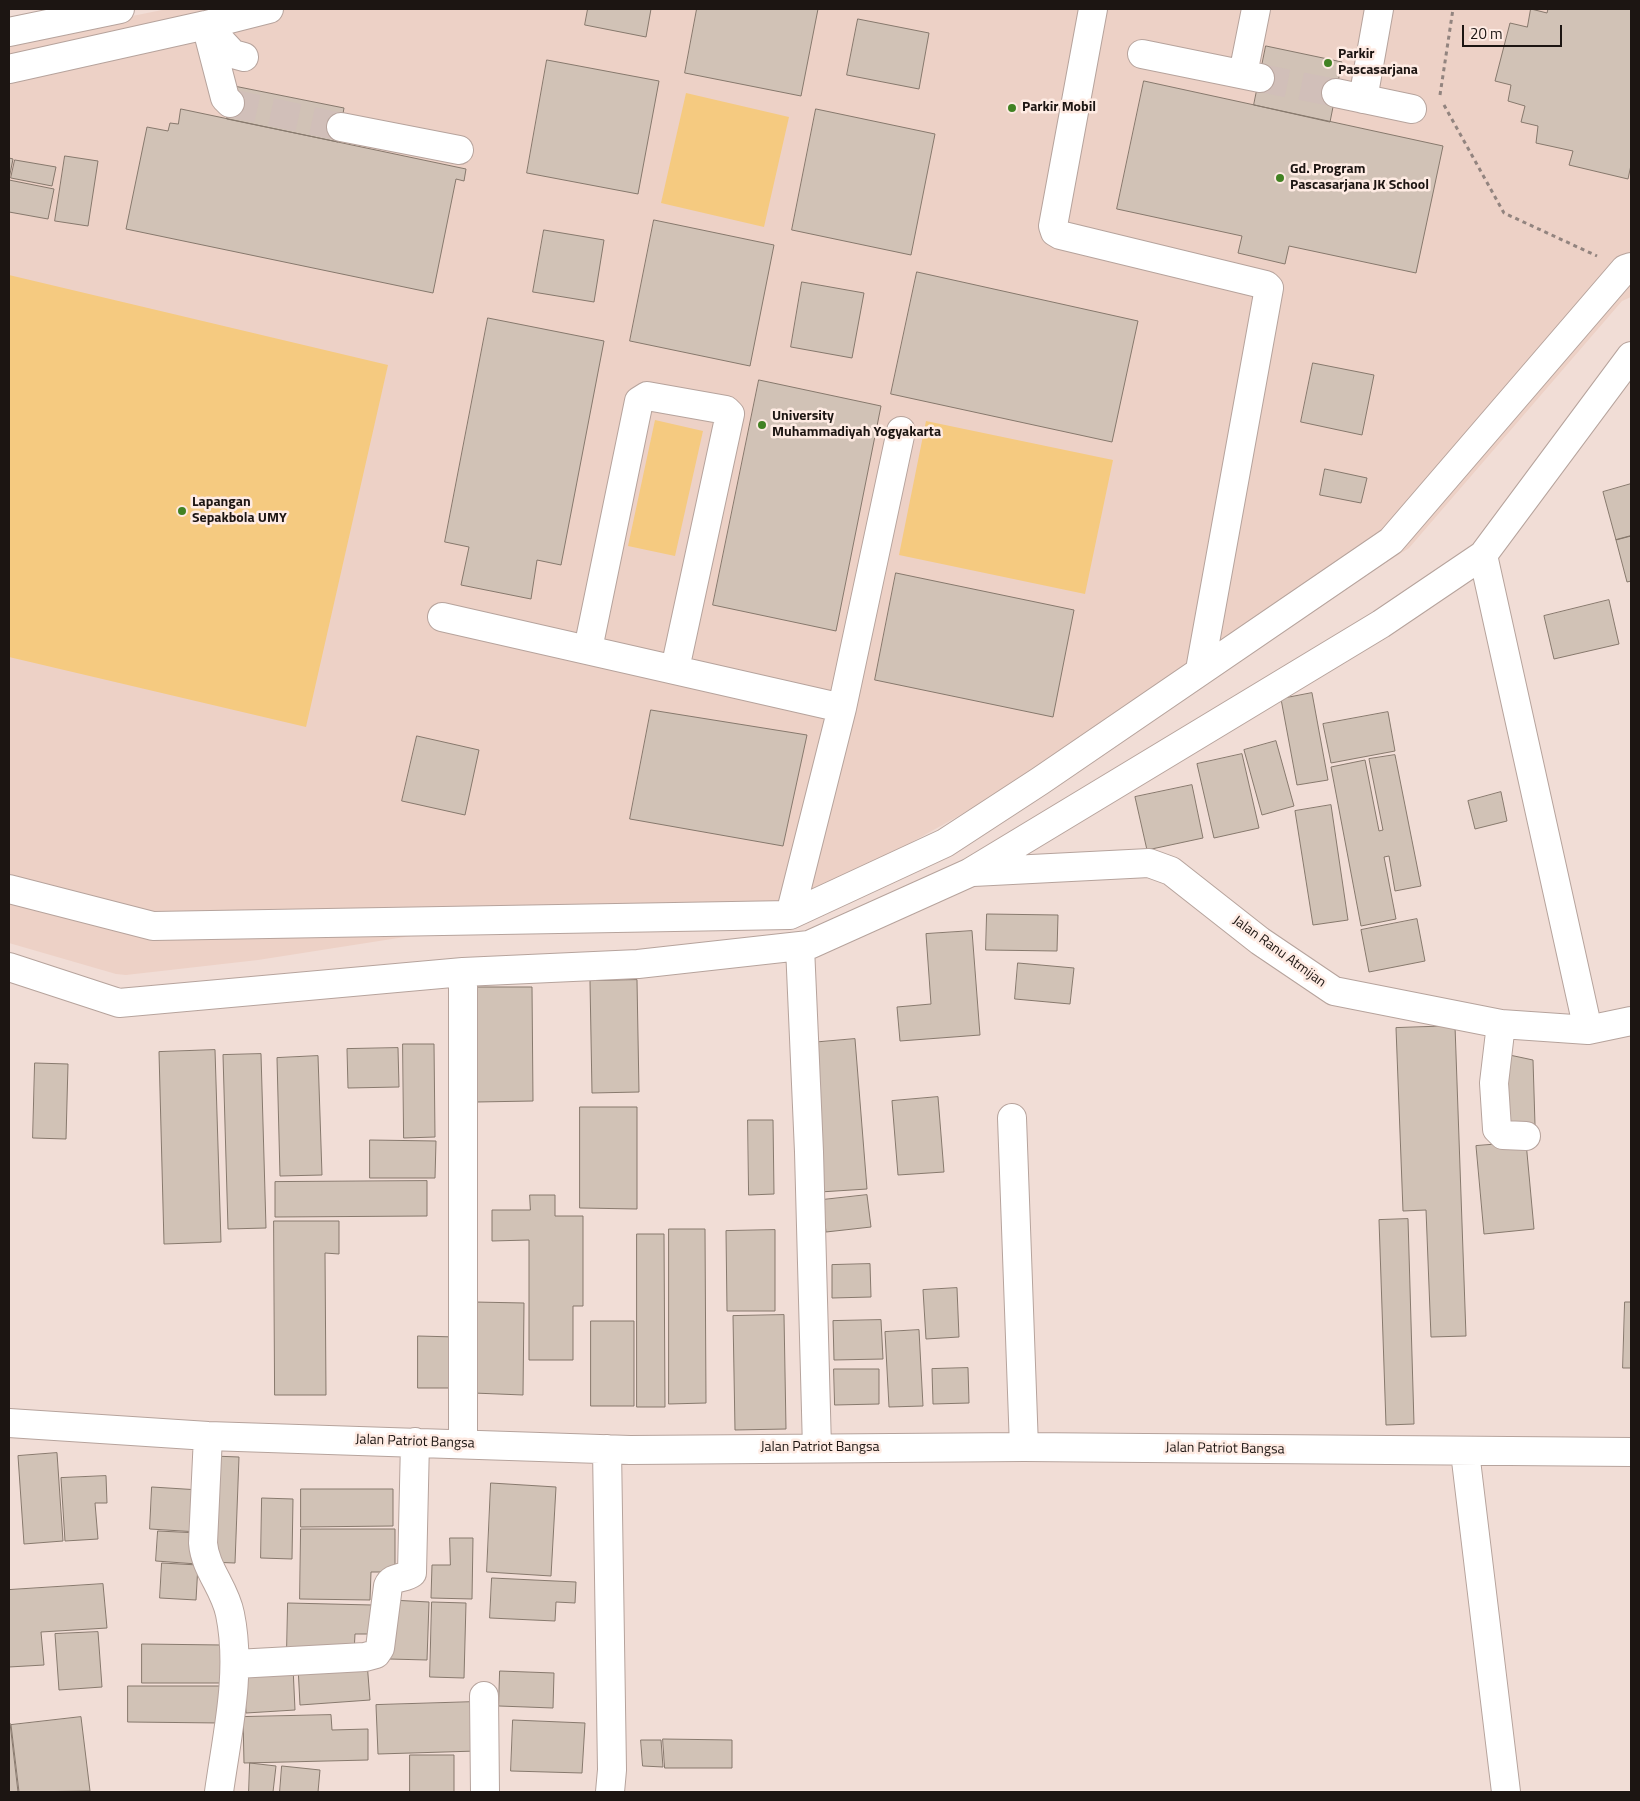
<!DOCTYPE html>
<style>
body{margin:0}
#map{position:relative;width:1640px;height:1801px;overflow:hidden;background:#f1ddd6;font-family:"Titillium Web",sans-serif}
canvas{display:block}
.frame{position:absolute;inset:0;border:10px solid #1c1512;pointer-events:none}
.scale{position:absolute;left:1462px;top:25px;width:100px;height:22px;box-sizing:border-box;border:2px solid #1c1512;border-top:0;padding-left:6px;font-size:15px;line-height:18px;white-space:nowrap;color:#1c1512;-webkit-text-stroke:4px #feebe3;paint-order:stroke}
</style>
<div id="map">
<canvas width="1640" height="1801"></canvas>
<div class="frame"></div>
<div class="scale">20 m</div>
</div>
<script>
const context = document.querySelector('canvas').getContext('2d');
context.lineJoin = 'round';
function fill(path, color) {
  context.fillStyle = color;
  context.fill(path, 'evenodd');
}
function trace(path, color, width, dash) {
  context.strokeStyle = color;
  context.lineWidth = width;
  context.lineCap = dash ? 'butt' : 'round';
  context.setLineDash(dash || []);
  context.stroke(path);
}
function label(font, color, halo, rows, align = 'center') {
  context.font = font + ' "Titillium Web",sans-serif';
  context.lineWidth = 5;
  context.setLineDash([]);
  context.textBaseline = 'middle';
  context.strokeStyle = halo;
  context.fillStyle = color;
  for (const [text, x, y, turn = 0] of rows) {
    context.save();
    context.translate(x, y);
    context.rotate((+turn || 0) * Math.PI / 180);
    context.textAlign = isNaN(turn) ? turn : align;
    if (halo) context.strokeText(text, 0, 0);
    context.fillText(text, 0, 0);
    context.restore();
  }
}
fill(new Path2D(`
 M167 9H1631V297L1622 301 1409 548 1200 681 794 908 430 933 258 960 126 975 116 974 9 943V43L23 38Z`), '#edd1c6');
fill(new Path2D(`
 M686 93 789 117 764 227 661 203Z
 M9 275 388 365 306 727 9 657Z
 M655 420 703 431 675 556 628 546Z
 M926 421 1113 460 1085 594 899 555Z`), '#f5ca80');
const building = new Path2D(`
 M588 9H651L646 37 585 25Z
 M697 9H818L801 96 685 73Z
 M1531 9 1547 13 1548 9H1631V165L1628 179 1569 165 1573 151 1536 143 1538 126 1521 122 1525 106 1508 101 1511 85 1495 81 1510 23 1527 27Z
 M858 19 929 33 919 89 847 75Z
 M1266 46 1342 62 1330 122 1254 105Z
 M547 60 659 81 638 194 527 173Z
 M1144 81 1443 146 1416 273 1289 246 1285 264 1238 253 1242 236 1117 209Z
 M234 86 344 108 338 142 227 119Z
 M181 109 466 169 464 181 456 179 433 293 126 229 147 127 168 131 170 123 178 124Z
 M816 109 935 134 911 255 792 230Z
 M65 156 98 161 88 226 55 221Z
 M9 158 13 159 9 179Z
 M15 160 56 167 52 186 11 178Z
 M9 180 54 189 48 219 9 212Z
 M654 220 774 245 750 366 630 341Z
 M544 230 604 240 594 302 533 292Z
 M917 272 1138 321 1112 442 891 394Z
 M802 282 864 293 852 358 791 347Z
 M488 318 604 341 561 565 537 560 531 599 461 585 469 547 445 542Z
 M1313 363 1374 375 1362 435 1301 422Z
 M759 380 881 406 836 631 713 605Z
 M1325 469 1367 478 1361 503 1320 495Z
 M1631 484V536L1616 540 1603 492Z
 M1631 536V581L1627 582 1616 540Z
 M896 573 1074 610 1053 717 875 680Z
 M1609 600 1619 644 1554 659 1544 616Z
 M1312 693 1328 780 1297 785 1281 699Z
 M651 710 807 735 783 846 630 819Z
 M1388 712 1395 751 1331 763 1323 724Z
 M417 736 479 750 465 815 402 801Z
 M1276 741 1294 806 1262 815 1244 750Z
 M1242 754 1259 828 1214 838 1197 764Z
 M1395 755 1421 886 1395 891 1389 856 1384 857 1396 919 1361 926 1331 767 1365 760 1379 831 1383 830 1369 759Z
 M1192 785 1203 838 1147 850 1135 797Z
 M1501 792 1507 821 1475 829 1468 801Z
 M1331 805 1348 920 1313 925 1295 811Z
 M987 914 1058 915 1057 951 986 950Z
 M1417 919 1425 961 1369 972 1361 930Z
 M972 931 980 1035 900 1041 897 1007 931 1004 926 934Z
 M1018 963 1074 968 1070 1004 1015 999Z
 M637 980 639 1092 592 1093 590 981Z
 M476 987H532L533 1101 477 1102Z
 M1455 1026 1466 1336 1431 1337 1426 1210 1403 1211 1396 1028Z
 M855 1039 867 1189 820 1192 809 1043Z
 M403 1044H434L435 1137 404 1138Z
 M398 1048 399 1087 348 1088 347 1049Z
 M215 1050 221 1242 164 1244 159 1052Z
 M1500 1053 1533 1060 1535 1125 1502 1127Z
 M261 1054 266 1228 228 1229 223 1055Z
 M318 1056 322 1175 280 1176 277 1058Z
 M35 1063 68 1064 66 1139 33 1138Z
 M938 1097 944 1172 898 1175 892 1101Z
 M580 1107H637V1209L580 1208Z
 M748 1120H773L774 1194 749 1195Z
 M370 1140 436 1141 435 1178H370Z
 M1526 1142 1534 1229 1484 1234 1476 1146Z
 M427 1181V1216L275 1217V1182Z
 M530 1195H555V1216H583V1306H573V1360H529V1240L492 1241V1210H530Z
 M867 1195 871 1227 826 1232 822 1200Z
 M1408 1219 1414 1424 1386 1425 1379 1220Z
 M274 1221H339V1254L325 1253 326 1395H275Z
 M669 1229H705L706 1403 669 1404Z
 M775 1230V1311H727L726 1231Z
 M637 1234H664L665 1407H637Z
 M870 1264 871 1297 832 1298V1265Z
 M957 1288 959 1337 926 1339 923 1290Z
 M474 1302 524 1303 523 1395 473 1393Z
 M1625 1302H1631V1368H1623Z
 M784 1315 786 1429 735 1430 733 1316Z
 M881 1320 883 1359 834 1360 833 1321Z
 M591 1321H634V1406H591Z
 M919 1330 923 1406 889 1407 885 1332Z
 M418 1336 456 1337 455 1388H418Z
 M968 1368 969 1403 933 1404 932 1369Z
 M834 1369H879V1404L835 1405Z
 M57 1453 63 1541 24 1544 18 1456Z
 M213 1456 239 1457 235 1563 209 1562Z
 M106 1476 107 1503H95L98 1539 65 1541 61 1478Z
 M491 1483 556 1487 551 1576 487 1572Z
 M152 1487 200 1490 198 1532 150 1529Z
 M301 1489H393V1526L301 1527Z
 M262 1498 293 1499 292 1559 261 1558Z
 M301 1529H395V1572H371L370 1600 300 1599Z
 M158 1531 199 1533 197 1564 156 1561Z
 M450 1538H473L472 1599 431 1598 432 1565H450Z
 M162 1563 198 1565 196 1600 160 1598Z
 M492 1578 576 1582 575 1603 556 1602 555 1621 490 1618Z
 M103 1584 107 1628 41 1632 44 1665 9 1667V1590Z
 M391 1600 429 1602 427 1660 389 1659Z
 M432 1602 466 1603 464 1678 430 1677Z
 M288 1603 372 1605 371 1634H355L354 1653 287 1650Z
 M98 1632 102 1687 59 1690 55 1634Z
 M142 1644 222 1645V1683H142Z
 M367 1662 370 1700 300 1705 298 1666Z
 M293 1667 295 1710 246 1713 243 1670Z
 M500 1671 554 1673 553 1708 499 1706Z
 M128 1686H221V1723L128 1722Z
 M475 1702 477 1751 378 1754 376 1705Z
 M331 1715 332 1730 368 1729V1760L244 1763 243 1717Z
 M81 1717 90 1791 19 1792 11 1725Z
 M513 1720 585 1723 582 1773 511 1771Z
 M9 1723H10L18 1792H9Z
 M663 1739 732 1740V1768H665Z
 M641 1740H661L663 1767 643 1766Z
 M410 1755H454V1792H410Z
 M250 1763 276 1766 273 1792H249Z
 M282 1766 320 1770 318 1792H280Z`);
fill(building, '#d1c2b6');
trace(building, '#87796d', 1);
trace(new Path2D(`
 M1260 78 1336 93
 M230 103 341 127`), '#d1bfb9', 28, [28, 14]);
const minor = new Path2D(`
 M1093 9 1053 226 1055 232 1060 235 1266 285 1269 288 1200 670
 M206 25 225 98 230 103
 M207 26 233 54 244 57
 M9 32 120 9
 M1142 54 1260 78
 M9 69 206 25 269 9
 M1243 74 1256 9
 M1336 93 1412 109
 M1363 99 1379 9
 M341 127 459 150
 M1483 555 1588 1030
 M442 617 842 708
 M588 649 639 401 647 396 726 410 730 414 675 669
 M973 872 1149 863 1171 871 1260 941 1334 991 1501 1024 1588 1030 1631 1021
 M9 889 153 926 790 915 945 843 1040 781 1391 541 1625 269 1631 267
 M790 915 842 708 901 431
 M800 947 809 1152 817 1448
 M9 967 119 1003 463 972 638 964 809 945 969 873 1381 624 1483 555 1631 356
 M1501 1024 1494 1083 1497 1129 1503 1135 1526 1136
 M1012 1118 1024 1447
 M9 1423 208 1436 630 1450 1024 1447 1631 1452
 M208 1436 203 1543C205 1569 225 1588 230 1614 242 1672 227 1734 219 1792
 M463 1443V972
 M607 1449 612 1770 610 1792
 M1465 1452 1506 1792
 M236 1664 365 1657 376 1654 380 1648 388 1586C392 1576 404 1579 412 1573L415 1442
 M484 1696 485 1792`);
trace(minor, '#b6a39c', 30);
trace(new Path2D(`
 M1440 95 1453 9
 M1444 105 1504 213 1597 256`), '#92847f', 3, [4, 4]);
trace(minor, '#fff', 28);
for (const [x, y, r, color] of [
 [1328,63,5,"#418223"],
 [1012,108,5,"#418223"],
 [1280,178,5,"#418223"],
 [762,425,5,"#418223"],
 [182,511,5,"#418223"]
]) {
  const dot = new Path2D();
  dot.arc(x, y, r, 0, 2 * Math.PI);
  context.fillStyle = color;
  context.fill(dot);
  trace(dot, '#feebe3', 2);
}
label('bold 14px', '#1c1512', '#feebe3', [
 ["Parkir",1338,55],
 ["Pascasarjana",1338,71],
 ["Parkir Mobil",1022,108],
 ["Gd. Program",1290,170],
 ["Pascasarjana JK School",1290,186],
 ["University",772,417],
 ["Muhammadiyah Yogyakarta",772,433],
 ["Lapangan",192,503],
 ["Sepakbola UMY",192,519]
], 'left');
label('14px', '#1c1512', '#feebe3', [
 ["Jalan Ranu Atmijan",1279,952,36],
 ["Jalan Patriot Bangsa",415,1442,2],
 ["Jalan Patriot Bangsa",820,1448],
 ["Jalan Patriot Bangsa",1225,1449,1]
]);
</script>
